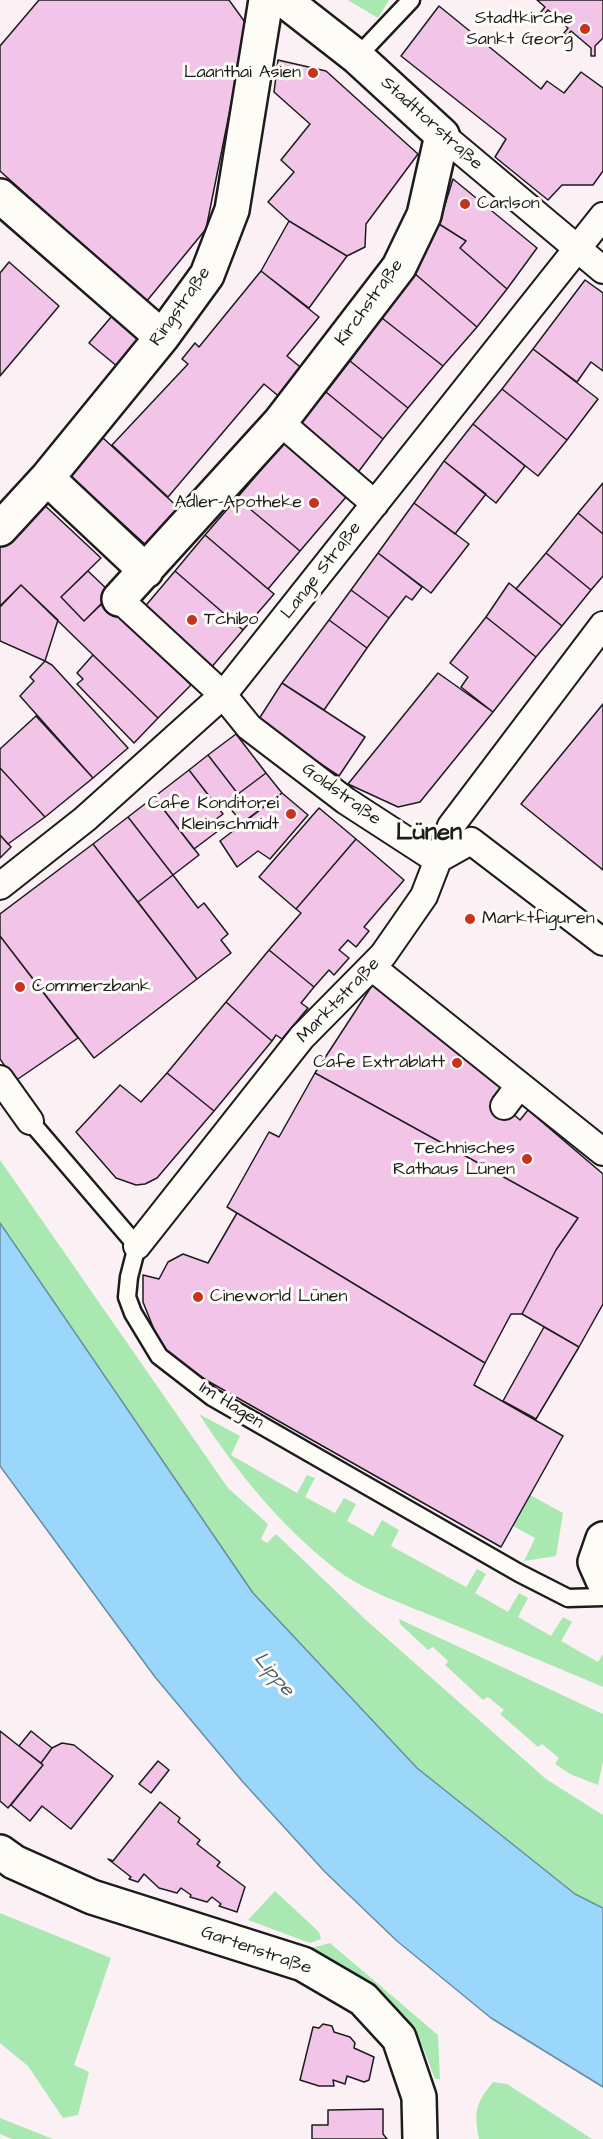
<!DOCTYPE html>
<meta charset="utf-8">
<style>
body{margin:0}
canvas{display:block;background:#fbf1f4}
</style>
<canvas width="603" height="2139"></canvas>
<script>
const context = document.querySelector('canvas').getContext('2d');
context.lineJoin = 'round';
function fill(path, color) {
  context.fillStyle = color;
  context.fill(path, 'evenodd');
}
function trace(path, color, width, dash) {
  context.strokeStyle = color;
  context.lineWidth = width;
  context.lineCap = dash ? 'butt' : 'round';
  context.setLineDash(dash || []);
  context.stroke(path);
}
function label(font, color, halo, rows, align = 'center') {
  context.font = font + ' "Architects Daughter",sans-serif';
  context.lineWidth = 6;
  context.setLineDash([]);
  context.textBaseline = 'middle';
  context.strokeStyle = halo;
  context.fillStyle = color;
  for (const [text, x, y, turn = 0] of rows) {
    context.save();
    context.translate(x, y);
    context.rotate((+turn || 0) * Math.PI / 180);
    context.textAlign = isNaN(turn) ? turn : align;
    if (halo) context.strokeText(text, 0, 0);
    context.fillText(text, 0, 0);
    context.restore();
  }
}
fill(new Path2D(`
 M348 0H389L378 18Z
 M0 1160 228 1488 268 1524 261 1539 267 1543 276 1534 366 1620 546 1779 603 1815V1908L575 1894 417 1768 253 1593 0 1223Z
 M199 1414 240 1436 231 1455 297 1493 307 1475 315 1478 305 1497 335 1513 344 1498 356 1504 347 1521 373 1536 382 1520 399 1530 391 1546 466 1587 477 1569 486 1574 475 1593 508 1612 519 1593 528 1598 518 1617 551 1636 563 1617 572 1622 561 1641 598 1662 603 1654V1687C547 1663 491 1640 435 1617 401 1603 362 1590 333 1567 279 1524 236 1471 199 1414Z
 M530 1495 563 1513 556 1556 524 1561 535 1538 513 1526Z
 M399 1619 603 1714V1761L598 1785 570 1774 555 1764 559 1758 542 1744 538 1747 500 1714 504 1710 488 1697 483 1700 445 1665 448 1661 433 1647 428 1650 400 1624Z
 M275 1891 319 1932 321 1939 310 1943 248 1920Z
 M0 1913 111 1958 74 2065 89 2072 78 2115 63 2118 28 2066 0 2043Z
 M330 1943 438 2035 440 2079H435C430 2067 426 2052 419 2040 393 1999 352 1970 308 1949Z
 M493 2082 507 2084 592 2139H479C474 2112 475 2104 493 2082Z
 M0 2118 53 2139H12L0 2134Z`), '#a9e8b0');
const water = new Path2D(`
 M0 1223 253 1593 417 1768 575 1894 603 1908V2087L491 2018 397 1941 325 1872 242 1781 155 1677 0 1466Z`);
fill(water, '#9bd6fb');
trace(water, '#688ca2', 1.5);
const building = new Path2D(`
 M39 0H229L247 25 206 229 146 302 0 171V46Z
 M537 0H603V38L595 46V56H591V48L571 31 567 36 564 33 568 28 548 10 544 15 541 12 545 7Z
 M439 6 541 89 547 81 564 93 581 72 603 88V171L593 185H562L548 200 495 157 506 139 401 56Z
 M278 60 326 71 418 154 366 224 365 247 347 256 289 221 268 202 294 172 281 160 310 124 274 92Z
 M453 179 537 248 507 289 460 248 466 241 439 224Z
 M289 221 347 256 309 308 261 271Z
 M439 224 466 241 460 248 507 289 477 327 414 273Z
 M9 262 59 306 0 376V273Z
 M261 271 319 317 287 356 305 371 282 399 264 384 168 497 112 445 188 364 182 359 195 343 199 347Z
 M414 273 477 327 443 366 382 318Z
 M585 280 603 293V371L591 362 577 382 533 349Z
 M112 316 140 340 118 367 89 343Z
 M382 318 443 366 408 408 350 361Z
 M533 349 598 399 567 440 502 389Z
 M350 361 408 408 383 439 326 392Z
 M502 389 567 440 538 476 473 424Z
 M326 392 383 439 353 479 295 428Z
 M473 424 525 466 496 503 444 461Z
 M289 437 352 490 300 551 237 498Z
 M103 438 181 510 147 546 69 475Z
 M444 461 486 494 455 534 414 503Z
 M603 483V534L578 513Z
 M237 498 300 551 268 589 205 535Z
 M40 501 101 558 61 597 84 621 104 601 191 685 158 718 21 585 0 606V545Z
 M414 503 469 544 431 593 378 553Z
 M578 513 603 534V576L591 590 546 553Z
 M205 535 274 594 243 630 175 571Z
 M378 553 422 587 412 600 406 596 389 618 351 590Z
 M546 553 591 590 562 626 516 589Z
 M88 571 112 594 84 621 61 597Z
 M175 571 243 630 210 669 142 610Z
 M509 583 562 626 536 657 486 617Z
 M21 585 58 620 45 661 0 641V607Z
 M351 590 389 618 367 648 329 620Z
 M486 617 536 657 493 712 461 687 468 677 450 663Z
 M329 620 367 648 324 710 282 683Z
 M93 655 158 718 134 743 77 684 83 679 77 673Z
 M45 661 52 665 128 748 93 778 20 696 34 681 30 677Z
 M438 673 493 712 420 802 398 807 348 784Z
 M282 683 365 737 339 776 257 722Z
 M603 704V870L521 804Z
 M36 716 93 778 45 817 0 768V749Z
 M236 734 266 773 238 794 208 755Z
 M208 755 238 794 219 809 189 770Z
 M0 768 45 817 8 844 0 835Z
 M189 770 223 814 211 823 218 831 194 849 154 797Z
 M266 773 282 793 242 823 226 803Z
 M282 793 308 815 270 859 258 851 237 867 220 841Z
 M154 797 199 855 173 875 128 817Z
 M319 808 356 839 296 909 259 877Z
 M128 817 173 875 138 902 93 844Z
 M0 835 11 847 0 858Z
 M356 839 404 880 364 927 369 931 356 947 348 940 339 950 349 958 334 975 329 970 314 987 269 950 301 913 296 909Z
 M93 844 197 979 94 1058 0 936V914Z
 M173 875 198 908 204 903 228 934 221 940 231 953 197 979 138 902Z
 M0 936 78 1038 15 1081 0 1059Z
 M269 950 314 987 301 1003 308 1008 282 1039 276 1035 272 1041 226 1002Z
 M375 981 501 1088 493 1097 504 1106 520 1120 528 1110 603 1174V1304L579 1347 522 1314 556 1250 578 1218 315 1073Z
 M226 1002 272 1041 214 1111 167 1073Z
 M167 1073 214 1111 157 1178 145 1184 136 1185 116 1178 76 1132 120 1085 141 1102Z
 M315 1073 578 1218 556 1250 522 1314H511L485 1363 227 1207 269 1132 279 1137Z
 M237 1213 485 1363 474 1385 563 1436 501 1547 183 1367 163 1352 143 1302V1275L159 1279 168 1262 183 1254 208 1263Z
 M544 1327 579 1347 536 1419 503 1401Z
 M0 1731 43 1765 8 1808 0 1801Z
 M31 1731 52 1748 41 1763 19 1746Z
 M62 1743 74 1745 113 1776 71 1829 42 1806 30 1821 11 1805 43 1765 41 1763 52 1748Z
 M158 1761 169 1770 151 1793 139 1784Z
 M160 1802 180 1818 178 1822 200 1840 197 1844 220 1862 217 1866 245 1887 237 1912 219 1906 221 1904 212 1897 207 1902 190 1897 191 1895 181 1888 177 1893 159 1888 144 1874 138 1882 129 1879 131 1877 108 1859 113 1861Z
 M323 2024 332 2026 334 2032 350 2037 355 2043 354 2048 374 2057 369 2080 364 2082 347 2076 345 2084 333 2080 334 2086H319L300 2080 313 2027 319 2028Z
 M383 2109V2134L387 2139H312V2125H328V2110Z`);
fill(building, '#f2c4e8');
trace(building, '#1c1c1c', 1.5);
const service = new Path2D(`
 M357 57 411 0
 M30 1121 137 1246 129 1277 127 1297 133 1313 159 1356 212 1397 519 1573 568 1598 603 1597`);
const pedestrian = new Path2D(`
 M442 135 603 270
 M280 422 375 504
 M119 599 223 695 249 727 346 801 437 860 471 841 603 942
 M0 886 85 819 223 695 603 216
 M373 968 603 1152
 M0 1079 30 1121
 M504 1106 519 1086
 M137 1246 302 1037 383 955 424 896 451 826 603 625`);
const minor = new Path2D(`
 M0 196 162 337
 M47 478 146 571
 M0 529 47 478 162 337 207 275 232 210 266 0
 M119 599 280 422 399 267 424 215 442 135 357 57 284 0
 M603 1539 595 1562 603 1580
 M0 1852 14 1862 92 1897 303 1964 363 1999 399 2038 419 2097 420 2139`);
trace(service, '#1c1c1c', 21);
trace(pedestrian, '#1c1c1c', 30);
trace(minor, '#1c1c1c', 38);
trace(service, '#fdfcf7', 16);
trace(pedestrian, '#fdfcf7', 26);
trace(minor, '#fdfcf7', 33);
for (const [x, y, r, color] of [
 [585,29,6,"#c8321e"],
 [313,73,6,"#c8321e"],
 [465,204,6,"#c8321e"],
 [314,503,6,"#c8321e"],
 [192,620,6,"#c8321e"],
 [291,814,6,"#c8321e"],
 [470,919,6,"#c8321e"],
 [20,987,6,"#c8321e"],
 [457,1063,6,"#c8321e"],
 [527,1159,6,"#c8321e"],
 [198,1297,6,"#c8321e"]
]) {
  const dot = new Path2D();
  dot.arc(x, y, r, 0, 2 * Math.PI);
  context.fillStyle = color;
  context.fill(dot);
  trace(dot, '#fdfcf7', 2);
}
label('18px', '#1c1c1c', '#fdfcf7', [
 ["Stadtkirche",573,19],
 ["Sankt Georg",573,40],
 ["Laanthai Asien",301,73],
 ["Carlson",477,204,"left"],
 ["Adler-Apotheke",302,503],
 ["Tchibo",204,620,"left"],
 ["Cafe Konditorei",279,804],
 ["Kleinschmidt",279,825],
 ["Marktfiguren",482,919,"left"],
 ["Commerzbank",32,987,"left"],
 ["Cafe Extrablatt",445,1063],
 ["Technisches",515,1149],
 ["Rathaus Lünen",515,1170],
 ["Cineworld Lünen",210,1297,"left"]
], 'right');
label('18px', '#1c1c1c', '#fdfcf7', [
 ["Stadttorstraße",431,124,42],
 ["Kirchstraße",370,303,-54],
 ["Ringstraße",181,307,-55],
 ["Lange Straße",322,571,-52],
 ["Goldstraße",341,795,36],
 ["Marktstraße",339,1001,-46],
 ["Im Hagen",231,1406,32],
 ["Gartenstraße",256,1951,19]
]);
label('italic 20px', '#485d6a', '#fdfcf7', [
 ["Lippe",273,1675,50]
]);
label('bold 24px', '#1c1c1c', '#fdfcf7', [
 ["Lünen",429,834]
]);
</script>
